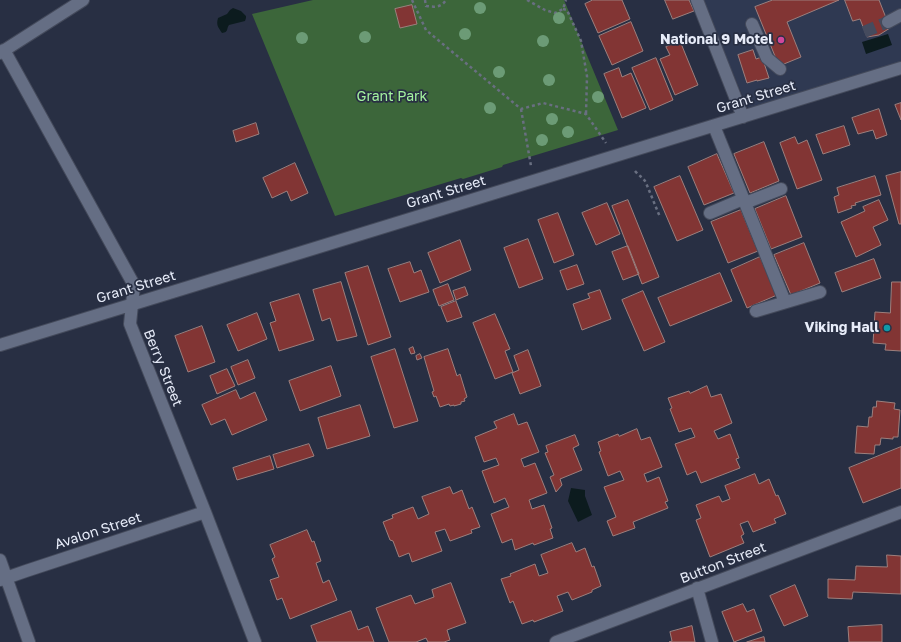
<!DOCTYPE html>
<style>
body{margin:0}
canvas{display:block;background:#282f43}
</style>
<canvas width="901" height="642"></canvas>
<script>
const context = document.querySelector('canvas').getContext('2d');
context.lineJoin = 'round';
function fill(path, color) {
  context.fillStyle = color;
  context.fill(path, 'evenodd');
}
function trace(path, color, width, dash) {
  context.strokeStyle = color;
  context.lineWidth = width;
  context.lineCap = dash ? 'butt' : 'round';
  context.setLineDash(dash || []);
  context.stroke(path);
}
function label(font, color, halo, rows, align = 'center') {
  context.font = font + ' "Golos Text",sans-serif';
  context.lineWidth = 3.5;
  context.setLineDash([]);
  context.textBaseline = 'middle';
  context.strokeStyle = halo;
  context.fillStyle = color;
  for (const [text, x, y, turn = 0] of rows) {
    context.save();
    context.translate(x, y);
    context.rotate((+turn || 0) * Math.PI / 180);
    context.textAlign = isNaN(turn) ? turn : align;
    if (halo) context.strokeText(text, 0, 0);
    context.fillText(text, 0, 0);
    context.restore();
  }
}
fill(new Path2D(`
 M701 0H901V68L751 115Z`), '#2f3952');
fill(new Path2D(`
 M313 0H564L618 130 503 165 502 167 463 179 461 178 335 216 252 14Z`), '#3c663a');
fill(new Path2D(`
 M233 8 241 11 246 16V18L245 21 229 25C226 29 229 32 222 33 218 27 216 25 218 18L227 14 230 10Z
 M888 34 892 45 866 54 862 42Z
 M571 488 585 490V496L592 515 578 522 568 501Z`), '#0c1b1e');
const building = new Path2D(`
 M593 0H622L630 19 598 33 585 4Z
 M665 0H689L694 11 673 19Z
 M773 0H839L787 22 801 57 779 66 755 7Z
 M845 0H879L890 28 879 35 867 37 860 19 853 21Z
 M412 5 417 24 400 28 395 9Z
 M631 22 643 51 612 65 599 36Z
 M680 41 698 85 675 95 660 59 670 55 666 47Z
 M753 50 756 59 762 57 769 78 757 81V80L747 83 738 55Z
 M656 58 673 100 650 110 632 68Z
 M619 68 622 77 631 73 646 108 622 118 604 74Z
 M901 103V120L895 105Z
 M879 109 887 135 876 139 873 130 858 134 852 118Z
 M256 123 259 134 236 142 233 131Z
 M844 126 850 145 823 154 816 135Z
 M795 137 798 144 807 140 822 180 797 189 780 143Z
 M764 142 779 181 750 193 734 154Z
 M717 154 734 193 704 205 688 167Z
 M295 163 308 193 291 201 287 191 272 198 263 178Z
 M901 172V224H899L886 176Z
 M680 176 703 230 677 241 654 187Z
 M875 176 881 195 855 203 856 205 851 206 852 208 838 213 834 197 839 195 837 188Z
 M786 196 802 237 771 249 755 209Z
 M628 200 659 277 642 284 612 206Z
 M879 200 888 220 873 227 881 245 856 257 841 222 865 211 863 207Z
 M607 203 620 234 596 245 582 213Z
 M741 210 758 251 728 263 711 222Z
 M558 213 574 255 554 263 538 220Z
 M528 239 543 279 519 288 504 248Z
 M460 240 471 270 440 283 428 253Z
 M804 243 820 283 791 295 774 255Z
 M628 246 639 274 623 280 612 252Z
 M760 257 777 295 747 308 731 270Z
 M874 259 881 278 842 292 835 273Z
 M410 262 414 273 421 270 429 292 400 302 388 269Z
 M577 265 584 284 567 290 560 271Z
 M368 266 391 337 368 345 345 273Z
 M720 273 732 301 670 326 658 298Z
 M341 282 357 336 337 341 330 318 322 321 313 290Z
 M892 282H901V351L885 350 886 344 873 343 875 312 890 313Z
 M448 284 454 300 439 306 433 290Z
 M465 287 468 295 456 300 453 291Z
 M600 290 611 319 582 330 573 304 590 298 588 294Z
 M643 291 665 342 644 351 622 300Z
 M299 294 314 340 279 351 270 323 276 321 270 303Z
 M456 301 462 317 447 322 441 307Z
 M257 313 267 339 238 351 227 325Z
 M495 314 510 349 505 351 513 372 495 379 473 323Z
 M202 326 215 362 188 372 175 336Z
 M413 347 415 353 411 354 409 349Z
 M395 349 418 421 394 428 371 357Z
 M448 349 457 376 460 374 467 397 464 399 465 401 461 402V404L454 406V405L450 406 449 404 440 407 436 396 434 397 432 392 434 391 424 357Z
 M528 350 541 386 520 394 512 373 519 370 514 356Z
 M420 354 422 358 417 360 416 356Z
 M248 360 255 378 238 385 231 367Z
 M331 366 341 396 300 411 289 381Z
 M227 369 235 386 217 394 210 376Z
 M707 386 711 397 721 394 732 423 714 431 718 439 730 434 739 458 736 459 740 468 701 483 696 471 687 475 675 444 695 437 691 428 679 432 670 409 672 408 668 398 689 391 690 393Z
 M236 390 240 399 255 392 267 420 232 435 225 419 211 425 202 405Z
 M877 401 895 403 894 409 900 410 898 437H893V439L881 438 880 445H875L874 454 855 453 857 426 868 427 869 417H872L873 407H876Z
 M360 405 370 436 327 449 318 418Z
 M514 414 518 425 527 422 539 452 521 459 524 467 535 463 547 493 529 500 532 509 544 505 552 528 550 529 553 538 534 545 533 543 515 550 512 539 502 543 491 514 509 507 505 498 494 503 482 471 499 465 496 458 484 462 475 437 497 428 494 422Z
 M637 429 641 440 650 437 662 467 644 474 647 482 659 477 668 501 665 502 668 508 633 522 635 528 613 536 607 521 616 517 604 487 624 480 620 471 608 476 599 452 601 451 598 442 618 434 619 436Z
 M575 435 579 445 573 448 582 470 560 479 562 485 556 492 550 477 554 475 545 453 548 452 546 446Z
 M309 444 314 456 277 468 273 455Z
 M901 447V488L863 503 849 468Z
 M270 456 274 469 237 480 233 468Z
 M755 474 759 484 769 479 776 496 778 495 786 514 774 519 776 523 753 532 748 521 740 524 744 534 741 536 744 543 710 557 696 520 701 518 696 505 719 496 722 502 730 499 725 486Z
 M450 487 453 494 462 490 469 509 472 507 480 527 471 530 472 533 450 541 445 529 435 532 442 551 412 562 409 553 399 557 393 541 390 540 383 522 393 518 392 515 413 507 418 519 429 514 422 497Z
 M307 530 312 542 314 541 321 561 316 563 323 583 329 580 337 600 290 619 282 598 277 600 270 580 279 577 272 559 275 557 270 545Z
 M572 543 576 552 585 548 592 567 594 566 601 586 592 590V592L572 600 568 592 557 596 563 611 534 622 533 620 522 624 513 601 510 603 501 579 511 576 510 574 535 564 539 576 548 573 541 555Z
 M887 555 901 556V594L853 592 852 599 828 598V579L855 580 856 566 887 567Z
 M451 583 466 623 447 630 450 640 444 642H428L426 638 416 642H389L376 608 411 595 415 604 434 597 432 590Z
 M795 585 808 616 784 626 770 596Z
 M743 604 747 612 754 609 762 631 734 642 722 612Z
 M351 611 358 630 368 626 374 642H317L311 626Z
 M882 625V642H849L848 627Z
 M692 626 695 642H669L672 641 670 632Z
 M764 637 765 642H747Z`);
fill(building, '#823534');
trace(building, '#9c7f7d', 1);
trace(new Path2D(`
 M864 32 888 22`), '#454b5e', 12, [12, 6]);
const minor = new Path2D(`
 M697 0 743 117
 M888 22 901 15
 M752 24 767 58 780 69
 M4 50 134 285 130 324 205 512 255 642
 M0 53 83 0
 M714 126 785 302
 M745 203 781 189
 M710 213 743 199
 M756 311 820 292
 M0 345 901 68
 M0 560 29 642
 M0 580 26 571 205 512
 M697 588 712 642
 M556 642 901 512`);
trace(minor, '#444a5b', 14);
trace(new Path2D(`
 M412 0 426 30 521 109 543 103 586 114 606 143
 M425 0 426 6C434 7 441 8 446 0
 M527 0 545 10 555 13 563 9 566 0
 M563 9 567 10 581 41 587 76 586 114
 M521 109 531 166
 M635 171C639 176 644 178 646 183L660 217`), '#696f81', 2.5, [3, 3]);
trace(minor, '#656e84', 12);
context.fillStyle = '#6c9b76';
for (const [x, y] of [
 [480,8],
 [559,18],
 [465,34],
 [365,37],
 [302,38],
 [543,41],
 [499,72],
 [549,80],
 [598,97],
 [490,108],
 [552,119],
 [568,132],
 [542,140]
]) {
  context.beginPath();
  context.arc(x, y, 6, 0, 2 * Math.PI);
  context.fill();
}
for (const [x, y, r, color] of [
 [781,40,4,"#d1479c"],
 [887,328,4,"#0f9aa8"]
]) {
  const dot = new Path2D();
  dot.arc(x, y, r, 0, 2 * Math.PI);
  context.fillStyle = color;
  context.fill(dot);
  trace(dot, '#282f43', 1.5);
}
label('bold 14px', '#e7ecf9', '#282f43', [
 ["National 9 Motel",773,40],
 ["Viking Hall",879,328]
], 'right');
label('14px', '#a4f39f', '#282f43', [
 ["Grant Park",392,97]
]);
label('14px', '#e7ecf9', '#282f43', [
 ["Grant Street",756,97,-17],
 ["Grant Street",446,192,-17],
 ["Grant Street",136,287,-17],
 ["Berry Street",163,368,68],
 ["Avalon Street",98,531,-18],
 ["Button Street",723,563,-21]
]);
</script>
